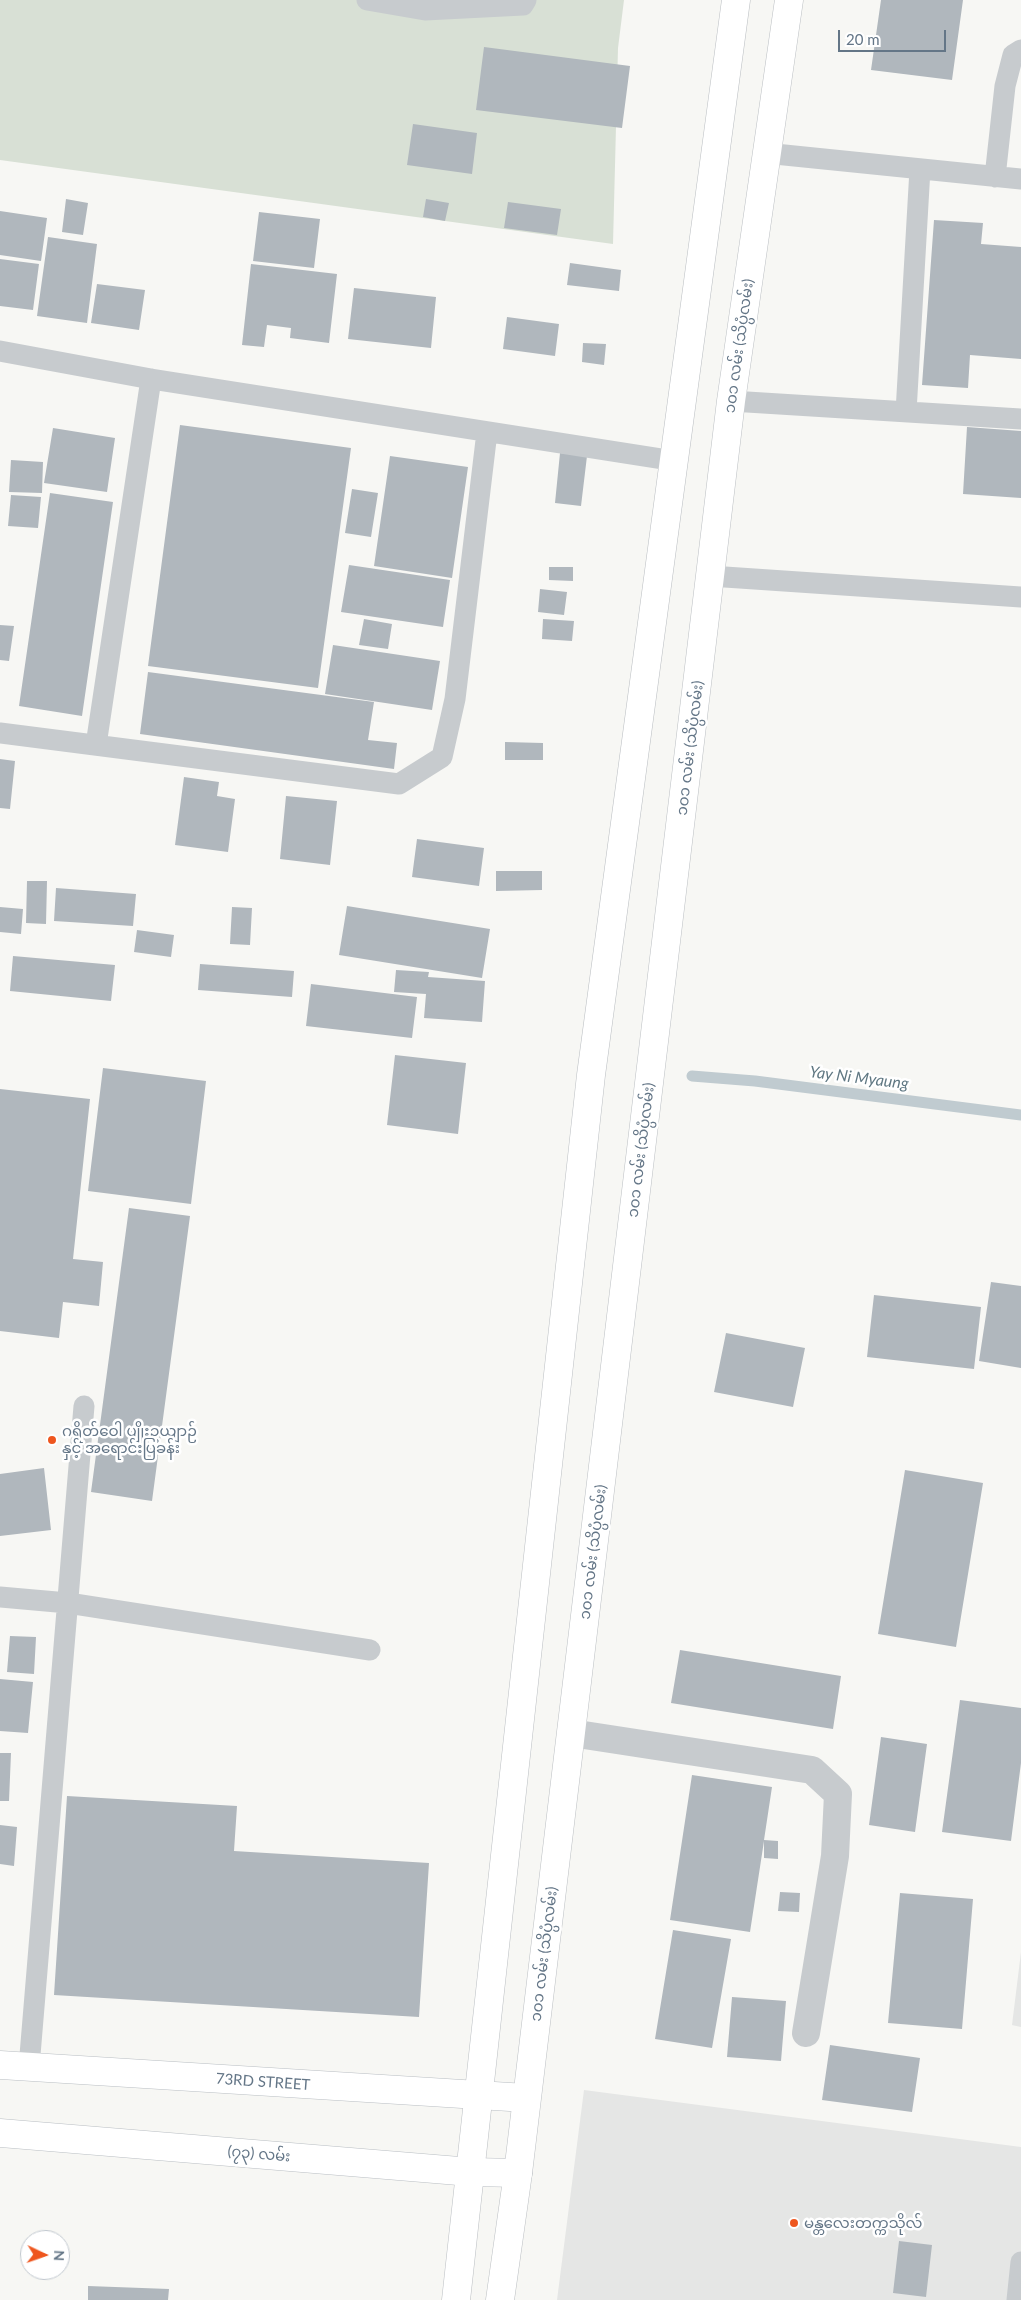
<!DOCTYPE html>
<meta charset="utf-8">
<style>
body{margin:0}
#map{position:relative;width:1021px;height:2300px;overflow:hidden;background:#f7f7f4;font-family:Lato,sans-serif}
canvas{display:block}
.north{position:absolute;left:20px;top:2230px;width:50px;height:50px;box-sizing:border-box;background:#fff;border:1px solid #c1c8cf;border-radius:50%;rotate:93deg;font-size:14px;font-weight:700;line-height:20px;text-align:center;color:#647687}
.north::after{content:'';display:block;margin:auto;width:18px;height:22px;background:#ee561e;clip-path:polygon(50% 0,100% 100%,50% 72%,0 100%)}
.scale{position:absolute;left:838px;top:30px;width:108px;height:22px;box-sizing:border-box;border:2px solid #647687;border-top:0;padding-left:6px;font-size:15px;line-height:18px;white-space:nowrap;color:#647687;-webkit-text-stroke:4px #fff;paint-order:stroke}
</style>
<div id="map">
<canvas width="1021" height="2300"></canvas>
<div class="north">N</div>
<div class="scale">20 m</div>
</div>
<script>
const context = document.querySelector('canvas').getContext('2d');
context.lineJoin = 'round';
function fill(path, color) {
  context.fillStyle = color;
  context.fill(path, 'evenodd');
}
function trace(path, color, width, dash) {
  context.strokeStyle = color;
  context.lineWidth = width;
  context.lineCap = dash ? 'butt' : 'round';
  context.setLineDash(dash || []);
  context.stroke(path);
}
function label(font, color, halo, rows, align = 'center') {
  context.font = font + ' Lato,"Noto Sans Myanmar",sans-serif';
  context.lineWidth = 5;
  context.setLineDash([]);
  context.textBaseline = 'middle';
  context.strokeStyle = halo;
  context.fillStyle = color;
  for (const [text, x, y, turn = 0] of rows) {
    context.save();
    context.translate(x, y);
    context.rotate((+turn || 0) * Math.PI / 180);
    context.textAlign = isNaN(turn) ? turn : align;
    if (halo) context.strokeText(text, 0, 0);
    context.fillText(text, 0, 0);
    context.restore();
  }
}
fill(new Path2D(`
 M1021 1952V2027L1012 2025Z
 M584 2090 1021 2147V2300H557Z`), '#e5e6e5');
fill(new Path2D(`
 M0 0H624L618 48 613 244 0 160Z`), '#d8e0d5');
trace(new Path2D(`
 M692 1076 755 1081 1021 1115`), '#c0cbd0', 11);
fill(new Path2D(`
 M881 0H963L952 80 871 70Z
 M484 47 630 66 622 128 476 110Z
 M413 124 477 133 472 174 407 165Z
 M66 199 88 203 83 235 62 232Z
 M426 199 449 203 445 221 423 217Z
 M508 202 561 209 557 235 504 228Z
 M0 211 47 218 41 261 0 255Z
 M259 212 320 219 314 268 253 261Z
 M934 220 983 223 981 244 1021 247V359L970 355 968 388 922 385Z
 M48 237 97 244 87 323 37 316Z
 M0 259 39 264 33 310 0 306Z
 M570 263 621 270 619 291 567 285Z
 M251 264 337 274 329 343 290 338 291 328 267 325 264 347 242 345Z
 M97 284 145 290 139 330 91 323Z
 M354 288 436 297 431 348 348 339Z
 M507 317 559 324 555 356 503 349Z
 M583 343 606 344 604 365 582 362Z
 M180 425 351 448 318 688 148 666Z
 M967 427 1021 431V498L963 494Z
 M53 428 115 438 107 492 44 483Z
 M560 453 587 456 581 506 555 503Z
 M390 456 468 467 452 578 374 566Z
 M11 460 43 462 42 493 9 492Z
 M352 489 378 493 371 537 345 533Z
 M50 493 113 502 82 716 19 706Z
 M11 495 41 497 38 528 8 526Z
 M349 565 450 580 443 627 341 612Z
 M549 567H573V581L549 580Z
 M540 589 567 592 564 615 538 612Z
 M364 619 392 624 388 649 359 645Z
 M543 619 574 621 572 641 542 639Z
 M0 625 14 626 9 661 0 660Z
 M333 645 440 661 432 710 325 694Z
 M148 672 374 702 368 740 397 743 394 769 140 734Z
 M505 742 543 743V760H505Z
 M0 759 15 761 10 809 0 808Z
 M184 777 219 782 217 796 235 799 228 852 175 845Z
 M286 796 337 801 330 865 280 859Z
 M417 839 484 848 479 886 412 877Z
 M496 871H542V890L496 891Z
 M27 881H47L46 924 26 923Z
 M56 888 136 894 133 926 54 921Z
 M347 906 490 929 482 978 339 955Z
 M0 907 23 909 21 934 0 932Z
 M232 907 252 908 250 945 230 944Z
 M137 930 174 935 171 957 134 952Z
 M13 956 115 965 111 1001 10 991Z
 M200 964 294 971 292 997 198 990Z
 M396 970 429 972 428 977 485 981 482 1022 424 1018 426 994 394 992Z
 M311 984 417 997 412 1038 306 1026Z
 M395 1055 466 1063 458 1134 387 1125Z
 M103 1068 206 1081 191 1204 88 1191Z
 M0 1089 90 1099 73 1259 103 1262 99 1306 63 1302 59 1338 0 1331Z
 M129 1208 190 1216 152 1501 91 1492Z
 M991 1282 1021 1286V1368L979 1361Z
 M874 1295 981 1307 974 1369 867 1357Z
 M726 1333 805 1348 793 1407 714 1392Z
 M44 1468 51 1530 0 1536V1474Z
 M905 1470 983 1483 956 1647 878 1634Z
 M10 1636 36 1637 34 1674 7 1672Z
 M680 1650 841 1676 833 1729 671 1703Z
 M0 1679 33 1682 28 1733 0 1731Z
 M960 1700 1021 1708V1763L1011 1841 942 1832Z
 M881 1737 927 1744 915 1832 869 1825Z
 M0 1753H11L9 1801H0Z
 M692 1775 772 1787 764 1840 778 1841V1859L764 1858V1841L750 1932 670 1920Z
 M67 1796 237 1806 234 1851 429 1863 419 2017 54 1995Z
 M0 1825 17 1827 14 1866 0 1864Z
 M780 1892 800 1893 799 1912 778 1911Z
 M900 1893 973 1899 962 2029 888 2023Z
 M673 1930 731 1939 712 2048 655 2039Z
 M732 1997 786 2001 781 2061 727 2057Z
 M830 2045 920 2058 912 2112 822 2100Z
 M899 2241 932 2245 926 2297 893 2293Z
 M88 2286 169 2289 168 2300H88Z`), '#b0b7bd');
const secondary = new Path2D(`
 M0 2065 526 2098
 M0 2133 471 2172 518 2173`);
const primary = new Path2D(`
 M456 2300 591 1075 736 0
 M500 2300 518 2173 731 401 789 0`);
trace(secondary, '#b9bec3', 29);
trace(primary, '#babec2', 29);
trace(new Path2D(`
 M367 0 425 10 523 5 526 0
 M765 153 1021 179
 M995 177 1005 86 1013 55 1021 50
 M0 351 151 379 675 461
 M731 401 1021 419
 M906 412 920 169
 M710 576 1021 597
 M0 733 399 784 442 757 455 699 487 432
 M96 745 151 379
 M0 1597 68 1603 370 1650
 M29 2067 84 1406
 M1017 2300 1021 2262`), '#c7cbce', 21);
trace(new Path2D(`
 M571 1733 812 1770 838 1794 835 1856 806 2033`), '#c7cbce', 28);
trace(secondary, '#fff', 28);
trace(primary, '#fff', 28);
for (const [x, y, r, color] of [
 [52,1440,5,"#ee561e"],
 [794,2223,5,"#ee561e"]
]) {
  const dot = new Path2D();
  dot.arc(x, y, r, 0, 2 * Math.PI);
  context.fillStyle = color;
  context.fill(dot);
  trace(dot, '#fff', 2);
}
label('15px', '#647687', '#fff', [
 ["၁၀၁ လမ်း (သိပ္ပံလမ်း)",739,346,-82],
 ["၁၀၁ လမ်း (သိပ္ပံလမ်း)",690,748,-83],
 ["၁၀၁ လမ်း (သိပ္ပံလမ်း)",641,1150,-83],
 ["၁၀၁ လမ်း (သိပ္ပံလမ်း)",593,1552,-83],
 ["၁၀၁ လမ်း (သိပ္ပံလမ်း)",544,1954,-83],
 ["73RD STREET",263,2082,4],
 ["(၇၃) လမ်း",259,2154,5]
]);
label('15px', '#647687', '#fff', [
 ["ဂရိတ်ဝေါ ပျိုးဥယျာဉ်",62,1431],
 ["နှင့် အရောင်းပြခန်း",62,1448],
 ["မန္တလေးတက္ကသိုလ်",804,2223]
], 'left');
label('italic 16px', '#607883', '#fff', [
 ["Yay Ni Myaung",859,1078,7]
]);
</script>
